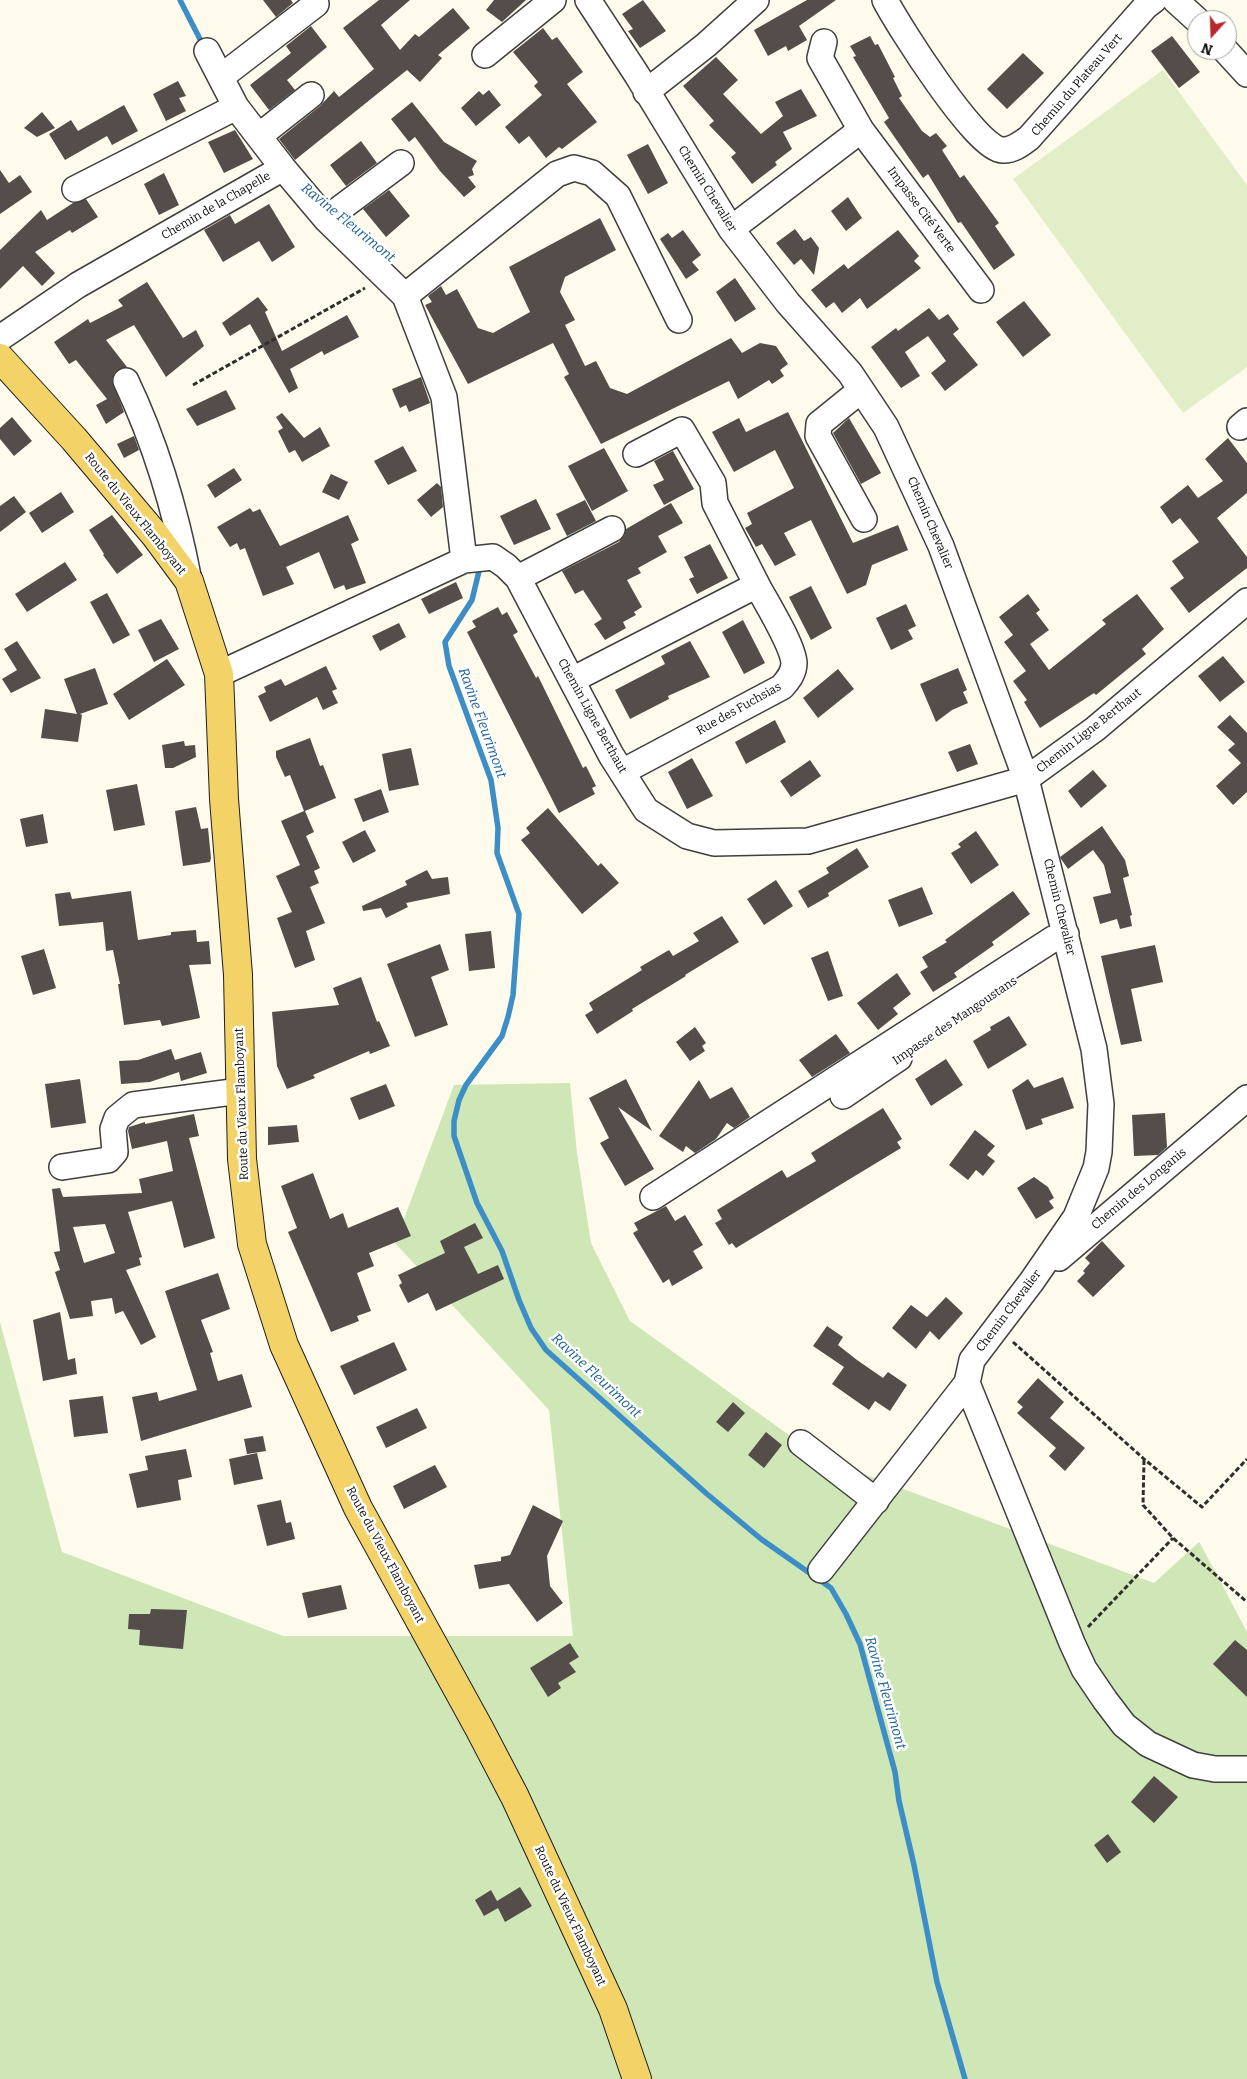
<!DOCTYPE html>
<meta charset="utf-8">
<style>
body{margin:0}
#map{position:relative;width:1247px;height:2079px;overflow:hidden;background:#fefbec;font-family:Bitter,serif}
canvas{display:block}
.north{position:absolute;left:1187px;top:10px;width:50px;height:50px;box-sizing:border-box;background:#fff;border:1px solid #9e9e9e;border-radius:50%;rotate:200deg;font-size:14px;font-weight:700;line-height:20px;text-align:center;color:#0c0c0c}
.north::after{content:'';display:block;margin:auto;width:18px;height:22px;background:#b62a2e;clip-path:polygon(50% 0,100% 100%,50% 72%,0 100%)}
</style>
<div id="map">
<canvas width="1247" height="2079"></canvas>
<div class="north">N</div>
</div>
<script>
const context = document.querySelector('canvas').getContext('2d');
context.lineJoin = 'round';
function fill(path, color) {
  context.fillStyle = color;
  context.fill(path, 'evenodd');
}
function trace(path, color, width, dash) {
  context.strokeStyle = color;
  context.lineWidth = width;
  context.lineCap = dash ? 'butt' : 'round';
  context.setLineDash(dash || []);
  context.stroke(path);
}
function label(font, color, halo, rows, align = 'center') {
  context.font = font + ' Bitter,serif';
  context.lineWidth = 5;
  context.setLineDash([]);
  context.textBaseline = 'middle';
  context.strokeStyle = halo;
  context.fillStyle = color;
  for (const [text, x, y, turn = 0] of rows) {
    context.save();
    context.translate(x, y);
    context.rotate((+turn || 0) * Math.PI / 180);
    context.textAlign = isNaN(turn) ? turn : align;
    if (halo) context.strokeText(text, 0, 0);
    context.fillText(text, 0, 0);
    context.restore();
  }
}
fill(new Path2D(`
 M570 1083 577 1153 591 1243 630 1321 821 1458 1154 1583 1199 1542 1201 1545 1247 1632V2079H0V1322L62 1552 283 1636H573L549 1410 395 1243 454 1085Z`), '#cfe7b7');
fill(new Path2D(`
 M1163 70 1247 185V367L1183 413 1013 179Z`), '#e1eec8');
trace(new Path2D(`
 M180 0 204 47
 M479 571 472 600 445 642 449 666 491 780 498 828 497 853 519 914 513 995 508 1017 502 1036 466 1085 459 1100 454 1121V1136L477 1203 502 1251 519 1300 531 1328 546 1350 707 1494 761 1539 831 1588 846 1614 860 1644 895 1772 899 1801 914 1865 937 1982 965 2079`), '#3d8ec7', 5.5);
fill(new Path2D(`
 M263 0H291L293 3 276 17Z
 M379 0H410L381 25 400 50 415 34 419 37 453 8 470 28 438 55 442 58 420 82 407 70 295 160 279 139 320 106 334 91 339 97 374 69 343 28Z
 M494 0H526L502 22 486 10Z
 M643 0 666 31 640 48 628 31 633 29 622 14Z
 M807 0H836L799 26 807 40 788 51 786 46 768 56 754 30Z
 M311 26 327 47 287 80 295 90 269 110 250 85 291 53 286 46Z
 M543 28 552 40 557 37 583 72 567 84 597 122 562 149 559 147 546 158 529 136 519 144 505 127 542 95 534 86 538 82 513 52Z
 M870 36 875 45 878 44 895 77 893 78 902 96 899 98 922 131 930 137 936 133 947 146 942 150 960 178 964 175 999 223 995 226 1015 255 994 270 961 222 958 223 928 174 923 178 884 122 889 118 853 57 856 56 850 46Z
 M1172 36 1200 72 1179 88 1151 51Z
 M1023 53 1044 73 1007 109 987 89Z
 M716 57 738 80 723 94 761 134 783 116 775 102 801 89 817 116 783 132 792 149 775 162 777 165 752 184 731 157 736 153 709 125 714 121 683 86Z
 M178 81 186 96 179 98 186 111 166 121 153 94Z
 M489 90 501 105 476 126 461 108 479 91 483 95Z
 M412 102 444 142 477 161 472 169 474 175 468 177 476 187 464 197 440 171 415 137 409 142 391 119Z
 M124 105 138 131 112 145 107 136 65 160 49 134 71 120 78 131Z
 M42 112 55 128 37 137 24 128Z
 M235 130 253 159 224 173 208 142Z
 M361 141 377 163 346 186 330 165Z
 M648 144 668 183 648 194 627 155Z
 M0 170 9 183 20 175 32 192 0 214Z
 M164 173 179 205 159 215 144 184Z
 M389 190 410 216 386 237 363 209Z
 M848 197 862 218 846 231 831 211Z
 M86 199 98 217 72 233 70 230 35 252 55 273 42 286 23 266 0 289V250L41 210 47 220 73 203Z
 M269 204 295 247 272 262 259 241 223 262 204 230 230 215 235 224Z
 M600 218 616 250 565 277 560 292 575 320 565 325 585 366 596 361 610 388 627 394 731 338 742 353 760 343 776 346 788 364 780 370 784 376 772 384 769 380 738 399 729 381 601 444 564 377 569 374 553 343 468 384 425 305 432 302 428 296 441 286 446 295 457 289 478 328 493 333 530 312 509 267Z
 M795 229 804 241 811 237 819 248 814 275 801 259 794 265 776 243Z
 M683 230 701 255 692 262 699 270 686 279 660 239 668 233 672 238Z
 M898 230 919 256 914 261 921 268 867 309 860 298 842 313 834 302 826 308 811 290 844 264 848 269Z
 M735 278 756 309 735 322 716 292Z
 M147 282 183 338 196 330 204 346 166 377 134 325 106 340 127 367 115 372 112 380 124 412 106 424 96 405 107 399 76 360 69 364 54 342 88 319 90 323 123 306 118 300Z
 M258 297 268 310 265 312 282 351 347 315 359 337 324 355 322 351 290 369 298 388 289 393 250 324 230 336 222 323Z
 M1024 301 1051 335 1023 357 996 322Z
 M929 308 939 320 948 314 959 329 953 334 978 365 945 391 931 373 946 361 928 336 905 352 920 376 901 388 871 347 896 328 898 331Z
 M421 377 430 403 409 412 406 405 400 408 392 389Z
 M226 390 236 409 197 426 186 409Z
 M788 412 853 543 898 525 908 550 872 565 866 585 847 594 811 520 784 533 796 555 775 566 762 544 756 547 745 528 752 524 747 513 794 488 775 450 734 472 712 432 739 418 746 432Z
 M282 413 304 438 320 427 330 446 302 462 295 450 289 453 278 431 283 428 276 417Z
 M12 417 32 441 14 456 0 439V428Z
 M849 418 881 473 861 484 833 433Z
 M134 436 139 450 124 458 117 444Z
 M1228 438 1247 463V493L1217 518 1247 557V568L1189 613 1170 588 1184 578 1172 561 1199 542 1180 518 1172 524 1160 507 1188 485 1198 498 1223 481 1205 459Z
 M403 446 417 471 388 485 374 461Z
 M604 448 628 491 592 511 568 466Z
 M673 451 694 489 664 505 653 485 664 480 654 461Z
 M234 468 242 480 215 498 207 485Z
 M331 474 348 482 339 500 322 492Z
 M437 483 441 487 443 507 431 517 417 500Z
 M61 492 74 512 42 533 29 513Z
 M14 496 26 512 0 532V506Z
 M536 499 551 529 514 545 500 516Z
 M585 500 596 521 567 536 556 514Z
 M671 503 683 523 658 536 667 552 638 568 641 573 627 580 642 607 634 612 636 615 623 622 626 628 605 640 594 624 602 619 583 590 575 594 562 571 619 542 624 536 626 529Z
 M250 508 253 512 260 509 280 546 348 515 359 540 351 544 366 583 346 590 344 585 334 589 319 552 286 567 294 584 263 596 245 548 240 550 237 543 230 547 217 527Z
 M112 515 143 555 117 574 103 555 104 554 89 530Z
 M710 544 728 578 697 594 689 579 694 577 684 557Z
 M65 562 77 580 27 612 15 594Z
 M456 582 463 598 429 614 421 599Z
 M811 586 832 628 811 640 789 597Z
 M107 593 130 635 113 644 90 602Z
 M1028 594 1040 610 1036 613 1049 630 1030 644 1049 670 1106 624 1102 620 1137 594 1164 629 1142 649 1146 654 1096 695 1094 693 1040 728 1024 702 1027 700 1013 681 1026 671 1004 642 1013 635 999 617Z
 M906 604 916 626 908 630 913 639 891 650 876 618Z
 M498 607 502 615 507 612 518 632 513 635 536 678 538 676 583 768 586 766 596 786 592 788 595 794 559 813 467 632 476 627 472 621Z
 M161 619 179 649 154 662 138 630Z
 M743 620 765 663 744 674 722 632Z
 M399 623 406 637 380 651 372 636Z
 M17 641 41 678 11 693 2 679 17 670 4 649Z
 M690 641 710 677 668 696 669 699 630 719 615 690 665 664 661 656Z
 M1223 656 1245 682 1220 702 1198 676Z
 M167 659 185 685 129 720 113 694Z
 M326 666 337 689 332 691 338 703 323 710 317 697 270 722 258 696 266 692 264 687 281 679 285 686Z
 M95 668 108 704 80 714 82 715 78 742 41 738 45 709 77 714 64 679Z
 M958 668 967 690 963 692 968 703 952 710 936 722 920 684Z
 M838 669 854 689 818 718 803 698Z
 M1230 715 1247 733V792L1233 805 1216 786 1241 763 1228 750 1235 744 1217 727Z
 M775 720 786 742 746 764 735 742Z
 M310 738 320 766 323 765 336 798 305 811 314 832 306 836 320 868 314 871 319 883 310 887 325 923 306 931 315 960 295 968 277 918 292 912 276 876 300 865 281 821 304 811 290 775 285 777 276 757V751Z
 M184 741 185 746 195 745 196 757 173 768H165L162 745Z
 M970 744 978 764 957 772 948 752Z
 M411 748 419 785 389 791 382 754Z
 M692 758 713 796 687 809 668 772Z
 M810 760 821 776 791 797 780 781Z
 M1093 770 1107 786 1081 808 1068 791Z
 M137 784 145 825 114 831 106 790Z
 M381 789 389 812 363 822 354 799Z
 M196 807 201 829 208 828 211 858 210 862 183 866 175 811Z
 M548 808 598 866 601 863 619 883 582 914 521 840 530 833 526 828Z
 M43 814 48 843 26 847 20 819Z
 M1102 826 1125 860 1129 876 1123 878 1132 915 1130 916 1132 926 1120 929 1117 919 1100 924 1093 897 1111 893 1104 865 1093 850 1068 869 1061 859 1060 857Z
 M365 830 376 851 353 863 342 842Z
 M976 831 999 865 971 884 951 853 961 847 958 844Z
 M857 848 869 867 828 893 829 896 808 908 798 891 829 873 826 868Z
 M427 870 432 879 448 877 450 894 406 903 408 907 386 918 381 908 363 911 362 906 407 885 405 881Z
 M776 880 793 906 764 925 747 899Z
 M922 887 933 914 899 927 888 900Z
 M131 891 138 940 171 935V932L196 930 197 942 209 941 211 964 189 965 200 1018 162 1026 160 1020 124 1025 118 984H120L113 950 106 951 103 922 59 926 55 894 70 892 72 899Z
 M1013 891 1030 914 992 942 994 945 954 973 957 977 933 992 920 972 928 967 922 957 947 942 945 940Z
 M722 916 739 942 685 975 686 976 632 1009 633 1011 597 1034 585 1015 593 1010 589 1003 642 970 640 967 669 950 673 956 699 941 693 933Z
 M491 931 495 968 469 971 465 934Z
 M440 944 449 970 431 977 448 1025 415 1037 387 964Z
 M1155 945 1163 982 1131 989 1142 1041 1121 1045 1101 956Z
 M44 949 56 988 33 995 21 956Z
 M828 951 843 996 828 1001 811 958Z
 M897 973 911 994 893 1008 898 1014 878 1030 857 1003Z
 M361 977 377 1022 379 1021 390 1046 370 1054 369 1051 313 1075 315 1078 287 1089 277 1066 272 1012 339 1005 333 988Z
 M1009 1016 1027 1045 988 1069 973 1041 991 1030 990 1027Z
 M695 1027 706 1043 702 1046 705 1051 690 1061 676 1042Z
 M836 1034 850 1053 812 1077 799 1060Z
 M171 1049 175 1060 201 1052 207 1073 181 1081 179 1072 150 1082 121 1084 119 1061 138 1060Z
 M946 1059 963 1085 931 1106 915 1079Z
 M1063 1077 1074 1108 1041 1119 1043 1124 1026 1130 1012 1090 1028 1079 1034 1088Z
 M80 1079 86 1123 51 1128 45 1084Z
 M626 1079 652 1131 618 1107 654 1169 625 1186 600 1143 609 1138 589 1098Z
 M699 1080 710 1099 732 1087 750 1117 734 1128 727 1123 716 1139 695 1153 686 1146 683 1152 659 1136Z
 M386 1084 395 1106 359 1120 350 1098Z
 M883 1108 902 1139 897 1142 901 1148 736 1248 732 1243 729 1245 715 1223 722 1219 717 1210 782 1170 787 1178 816 1161 811 1153Z
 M1165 1113 1167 1147 1158 1155 1134 1156 1132 1115Z
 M194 1114 199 1136 189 1138 215 1238 184 1248 172 1201 128 1212 142 1257 139 1258 141 1265 126 1270 156 1337 141 1345 123 1311 115 1314 112 1298 91 1301 93 1316 70 1319 55 1272 60 1270 54 1252 60 1251 52 1189 60 1188 64 1200 63 1197 142 1193 139 1179 173 1171 167 1141 132 1149 128 1131 129 1127 145 1122V1124ZM105 1224 115 1253 84 1263 73 1227Z
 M297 1125 299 1142 268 1145V1127Z
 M975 1130 995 1146 987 1155 995 1161 983 1176 976 1170 968 1180 949 1165Z
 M313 1173 330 1219 343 1213 348 1228 398 1207 411 1236 369 1253 374 1266 357 1273 371 1311 357 1316 359 1321 331 1332 288 1232 297 1228 281 1186Z
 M1034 1177 1048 1187 1054 1198 1049 1201 1054 1208 1036 1219 1017 1188Z
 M666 1206 675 1221 685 1215 703 1245 693 1251 703 1268 672 1286 669 1279 663 1283 633 1233 638 1230 634 1223Z
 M475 1223 483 1238 464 1247 478 1274 498 1265 504 1279 436 1311 428 1293 408 1303 399 1285 402 1283 398 1275 445 1253 440 1241Z
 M1102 1241 1125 1266 1093 1297 1077 1281 1085 1273 1083 1271 1090 1263 1085 1258Z
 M218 1273 230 1309 201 1320 213 1352 210 1353 218 1381 242 1374 252 1407 141 1441 132 1397 157 1392 159 1401 197 1390 165 1291Z
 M946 1297 963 1313 939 1340 930 1331 916 1349 892 1328 911 1305 927 1317Z
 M60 1312 68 1360 75 1358 77 1374 43 1381 33 1320Z
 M827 1326 843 1337 838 1345 857 1360 883 1378 888 1372 907 1385 890 1411 875 1401 869 1410 832 1384 844 1367 813 1346Z
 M394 1342 407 1370 354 1395 340 1366Z
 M1038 1378 1064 1402 1050 1418 1085 1448 1065 1471 1049 1456 1056 1448 1017 1413 1023 1407 1017 1402Z
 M103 1396 108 1433 74 1437 69 1400Z
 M733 1402 745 1413 728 1432 716 1422Z
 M417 1408 427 1428 386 1448 376 1427Z
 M766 1432 782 1445 764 1468 748 1455Z
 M263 1436 266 1451 247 1454 244 1439Z
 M186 1449 192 1477 178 1480 181 1500 137 1508 129 1474 148 1470 145 1456Z
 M257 1453 263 1479 234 1485 229 1459Z
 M435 1465 447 1487 404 1509 393 1486Z
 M281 1500 286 1523 291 1522 295 1539 267 1546 257 1505Z
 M533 1505 563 1521 547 1556 550 1586 563 1603 537 1622 509 1584 479 1589 474 1565 501 1561V1557L510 1555Z
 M341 1585 347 1609 308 1618 302 1593Z
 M151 1609 187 1610 183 1649 139 1645 140 1630 128 1629 129 1614H150Z
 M1235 1640 1247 1650V1697L1213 1664Z
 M570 1643 579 1657 569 1663 576 1672 558 1683 561 1688 548 1697 530 1668Z
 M1154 1776 1178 1797 1154 1823 1131 1802Z
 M1108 1834 1121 1852 1107 1863 1094 1845Z
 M520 1887 532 1906 505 1922 498 1908 484 1916 475 1900 491 1890 497 1901Z`), '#544d49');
const minor = new Path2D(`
 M588 0 637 75 731 229 788 303 850 373 886 427 941 546 1026 779 1094 1049 1101 1104 1099 1152 1096 1168 1076 1217 1032 1281 972 1360 967 1383 1072 1643 1084 1669 1105 1700 1124 1725 1148 1744 1193 1765 1215 1769H1247
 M885 0C898 25 976 149 1002 150 1012 151 1021 144 1029 138L1146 6 1154 0
 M1175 0 1197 20
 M824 42 820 58 861 130
 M1225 50 1247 74
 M207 51 236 107 283 168 326 219 405 296 444 397 464 560
 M485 55 553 0
 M221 77 316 4
 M646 92 706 45 756 0
 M259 136 311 95
 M75 189 236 107
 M326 219 401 163
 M731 229 861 130 981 290
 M405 296 557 174 574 168 592 173 618 196 679 320
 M0 338 78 285 283 168
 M126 381C156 444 176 512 189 581
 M861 390 819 424 818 436 864 519
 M1240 427 1247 421
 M636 454 682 430 713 483 715 503 757 585
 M518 578 612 529
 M219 674 464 560 493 557 506 566 518 578 611 755 646 810 687 836 714 843 808 841 1026 779 1095 729 1247 601
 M572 680 757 585C766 602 793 645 794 663 794 673 788 680 782 687L622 772
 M843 1096 899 1058
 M62 1167 108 1160 115 1152 113 1129 117 1118 133 1105 240 1091
 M653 1197 1053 939 1066 934
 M1059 1258 1247 1098
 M801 1443 876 1501
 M821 1570 967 1383`);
const major = new Path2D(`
 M0 358 74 439 155 535 189 581 219 674 224 799 238 975 242 1159 252 1244 284 1345 358 1508 479 1728 515 1797 613 2009 637 2079`);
trace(minor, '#3f3f3f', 28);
trace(major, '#1d1d1d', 30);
trace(new Path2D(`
 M193 385 365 288
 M1013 1342 1144 1459 1202 1507 1247 1459
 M1144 1460 1143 1505 1173 1538 1247 1602
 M1088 1627 1173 1538`), '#2e2e2e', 3, [5, 2.5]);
trace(minor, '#fff', 25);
trace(major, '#f3d367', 28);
label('12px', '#0c0c0c', '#fff', [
 ["Chemin du Plateau Vert",1077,85,-49],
 ["Chemin Chevalier",707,189,58],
 ["Chemin de la Chapelle",216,206,-30],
 ["Impasse Cité Verte",921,210,53],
 ["Route du Vieux Flamboyant",135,514,51],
 ["Chemin Chevalier",930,523,67],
 ["Rue des Fuchsias",739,709,-29],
 ["Chemin Ligne Berthaut",592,716,61],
 ["Chemin Ligne Berthaut",1089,731,-38],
 ["Chemin Chevalier",1059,907,76],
 ["Impasse des Mangoustans",955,1021,-34],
 ["Route du Vieux Flamboyant",242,1104,-92],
 ["Chemin des Longanis",1139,1189,-40],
 ["Chemin Chevalier",1009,1311,-53],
 ["Route du Vieux Flamboyant",385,1555,62],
 ["Route du Vieux Flamboyant",570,1916,65]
]);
label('italic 14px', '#1b5f98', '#fff', [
 ["Ravine Fleurimont",348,223,39],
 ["Ravine Fleurimont",482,723,70],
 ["Ravine Fleurimont",596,1376,43],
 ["Ravine Fleurimont",885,1693,74]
]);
</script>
